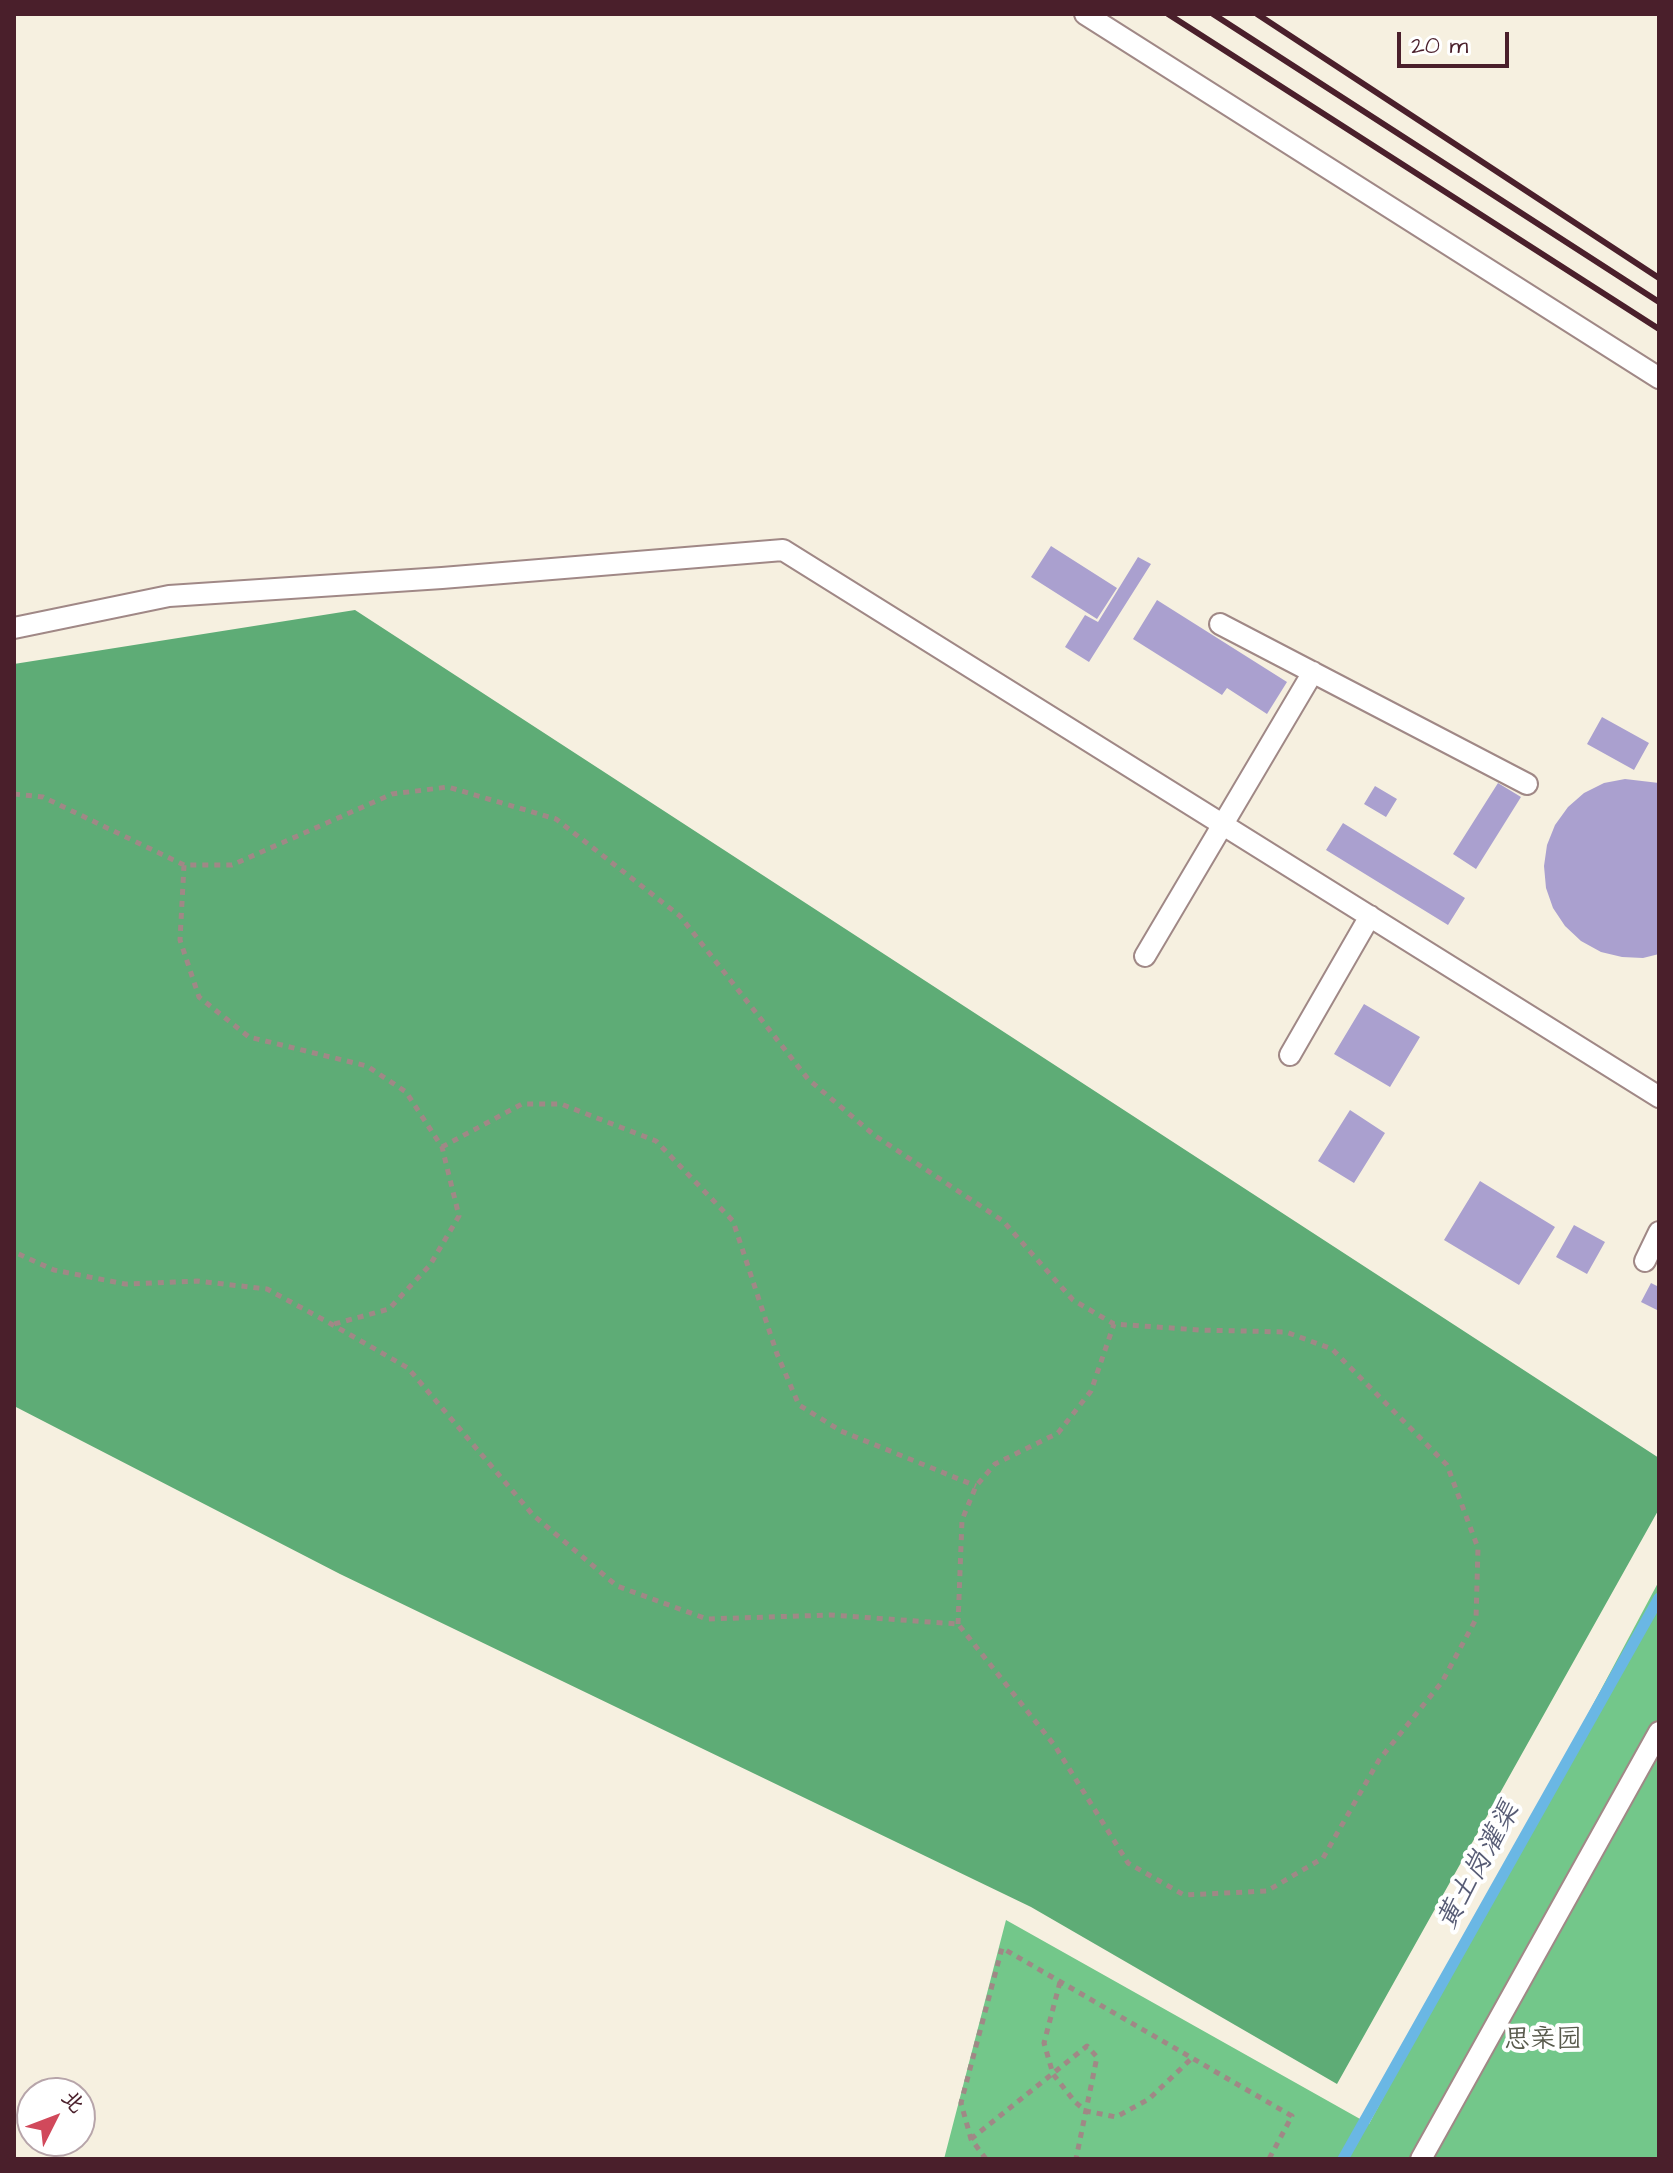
<!DOCTYPE html>
<meta charset="utf-8">
<style>
body{margin:0}
#map{position:relative;width:1673px;height:2173px;overflow:hidden;background:#f6f0e0;font-family:"Architects Daughter","LXGW WenKai TC",sans-serif}
canvas{display:block}
.frame{position:absolute;inset:0;border:16px solid #4a1f2b;pointer-events:none}
.north{position:absolute;left:16px;top:2077px;width:80px;height:80px;box-sizing:border-box;background:#fff;border:2px solid #b7a5aa;border-radius:50%;rotate:48deg;font-size:22px;font-weight:700;line-height:32px;text-align:center;color:#4a1f2b}
.north::after{content:'';display:block;margin:auto;width:28px;height:36px;background:#d1495b;clip-path:polygon(50% 0,100% 100%,50% 72%,0 100%)}
.scale{position:absolute;left:1397px;top:32px;width:112px;height:36px;box-sizing:border-box;border:4px solid #4a1f2b;border-top:0;padding-left:10px;font-size:24px;line-height:28px;white-space:nowrap;color:#4a1f2b;-webkit-text-stroke:6px #fff;paint-order:stroke}
</style>
<div id="map">
<canvas width="1673" height="2173"></canvas>
<div class="frame"></div>
<div class="north">北</div>
<div class="scale">20 m</div>
</div>
<script>
const context = document.querySelector('canvas').getContext('2d');
context.lineJoin = 'round';
function fill(path, color) {
  context.fillStyle = color;
  context.fill(path, 'evenodd');
}
function trace(path, color, width, dash) {
  context.strokeStyle = color;
  context.lineWidth = width;
  context.lineCap = dash ? 'butt' : 'round';
  context.setLineDash(dash || []);
  context.stroke(path);
}
function label(font, color, halo, rows, align = 'center') {
  context.font = font + ' "Architects Daughter","LXGW WenKai TC",sans-serif';
  context.lineWidth = 8;
  context.setLineDash([]);
  context.textBaseline = 'middle';
  context.strokeStyle = halo;
  context.fillStyle = color;
  for (const [text, x, y, turn = 0] of rows) {
    context.save();
    context.translate(x, y);
    context.rotate((+turn || 0) * Math.PI / 180);
    context.textAlign = isNaN(turn) ? turn : align;
    if (halo) context.strokeText(text, 0, 0);
    context.fillText(text, 0, 0);
    context.restore();
  }
}
fill(new Path2D(`
 M1659 1581V2159H944L1006 1920 1369 2124Z`), '#73c78a');
fill(new Path2D(`
 M355 610 1659 1458V1509L1337 2084 1031 1907 340 1574 14 1406V664Z`), '#5eac76');
trace(new Path2D(`
 M1343 2159 1659 1598`), '#6ab7e4', 11);
fill(new Path2D(`
 M1051 546 1117 588 1097 619 1031 577Z
 M1138 557 1151 564 1089 662 1065 647 1085 615 1098 622Z
 M1157 600 1287 682 1267 714 1227 688 1222 695 1133 639Z
 M1602 717 1649 743 1634 770 1587 744Z
 M1625 779 1659 783V954L1643 958 1622 957 1601 952 1581 941 1565 926 1553 908 1546 888 1544 866 1547 845 1555 825 1568 807 1584 793 1604 783Z
 M1498 783 1521 797 1476 869 1453 854Z
 M1375 786 1397 799 1386 817 1364 804Z
 M1343 823 1465 898 1448 925 1326 850Z
 M1364 1004 1420 1037 1390 1087 1334 1054Z
 M1350 1110 1385 1133 1354 1183 1318 1161Z
 M1480 1181 1555 1227 1519 1285 1444 1240Z
 M1574 1225 1605 1242 1587 1274 1556 1257Z
 M1651 1283 1659 1287V1311L1641 1302Z`), '#aaa0cf');
const lane = new Path2D(`
 M1085 14 1659 378
 M1220 624 1527 784
 M14 628 169 596 442 578 783 550 1659 1097
 M1145 956 1313 672
 M1290 1055 1370 916
 M1645 1261 1659 1232
 M1421 2159 1659 1732`);
trace(lane, '#a08886', 24);
trace(new Path2D(`
 M14 794 43 797 184 865H232L392 794 448 787 556 819 680 916 808 1079 874 1135 1003 1221 1073 1300 1114 1324 1199 1330 1286 1332 1332 1349 1447 1465 1478 1548 1476 1619 1442 1682 1379 1760 1323 1858 1267 1891 1184 1895 1128 1863 1055 1746 958 1624 831 1615 707 1619 617 1586 533 1515 408 1368 333 1325 267 1289 197 1281 125 1284 54 1270 14 1252
 M184 865 180 940 199 997 249 1037 367 1066 406 1092 442 1147 459 1216 430 1265 389 1309 334 1324
 M442 1147 522 1104H561L656 1141 733 1221 777 1354 799 1405 841 1431 976 1486
 M958 1624 962 1520 976 1486 995 1464 1058 1433 1091 1391 1114 1324
 M1060 1982 1044 2043 1053 2074 1075 2102 1086 2111 1116 2117 1149 2099 1192 2058
 M971 2139 1087 2046 1097 2057 1076 2159
 M986 2159 971 2139 961 2103 1002 1948 1292 2116 1269 2159`), '#a08886', 5, [6, 6]);
trace(lane, '#fff', 20);
trace(new Path2D(`
 M1168 14 1659 329
 M1213 14 1659 302
 M1257 14 1659 278`), '#4a1f2b', 6);
label('26px', '#585a4c', '#fff', [
 ["思亲园",1543,2042]
]);
label('italic 28px', '#575c75', '#fff', [
 ["黄土岗灌渠",1480,1867,-61]
]);
</script>
